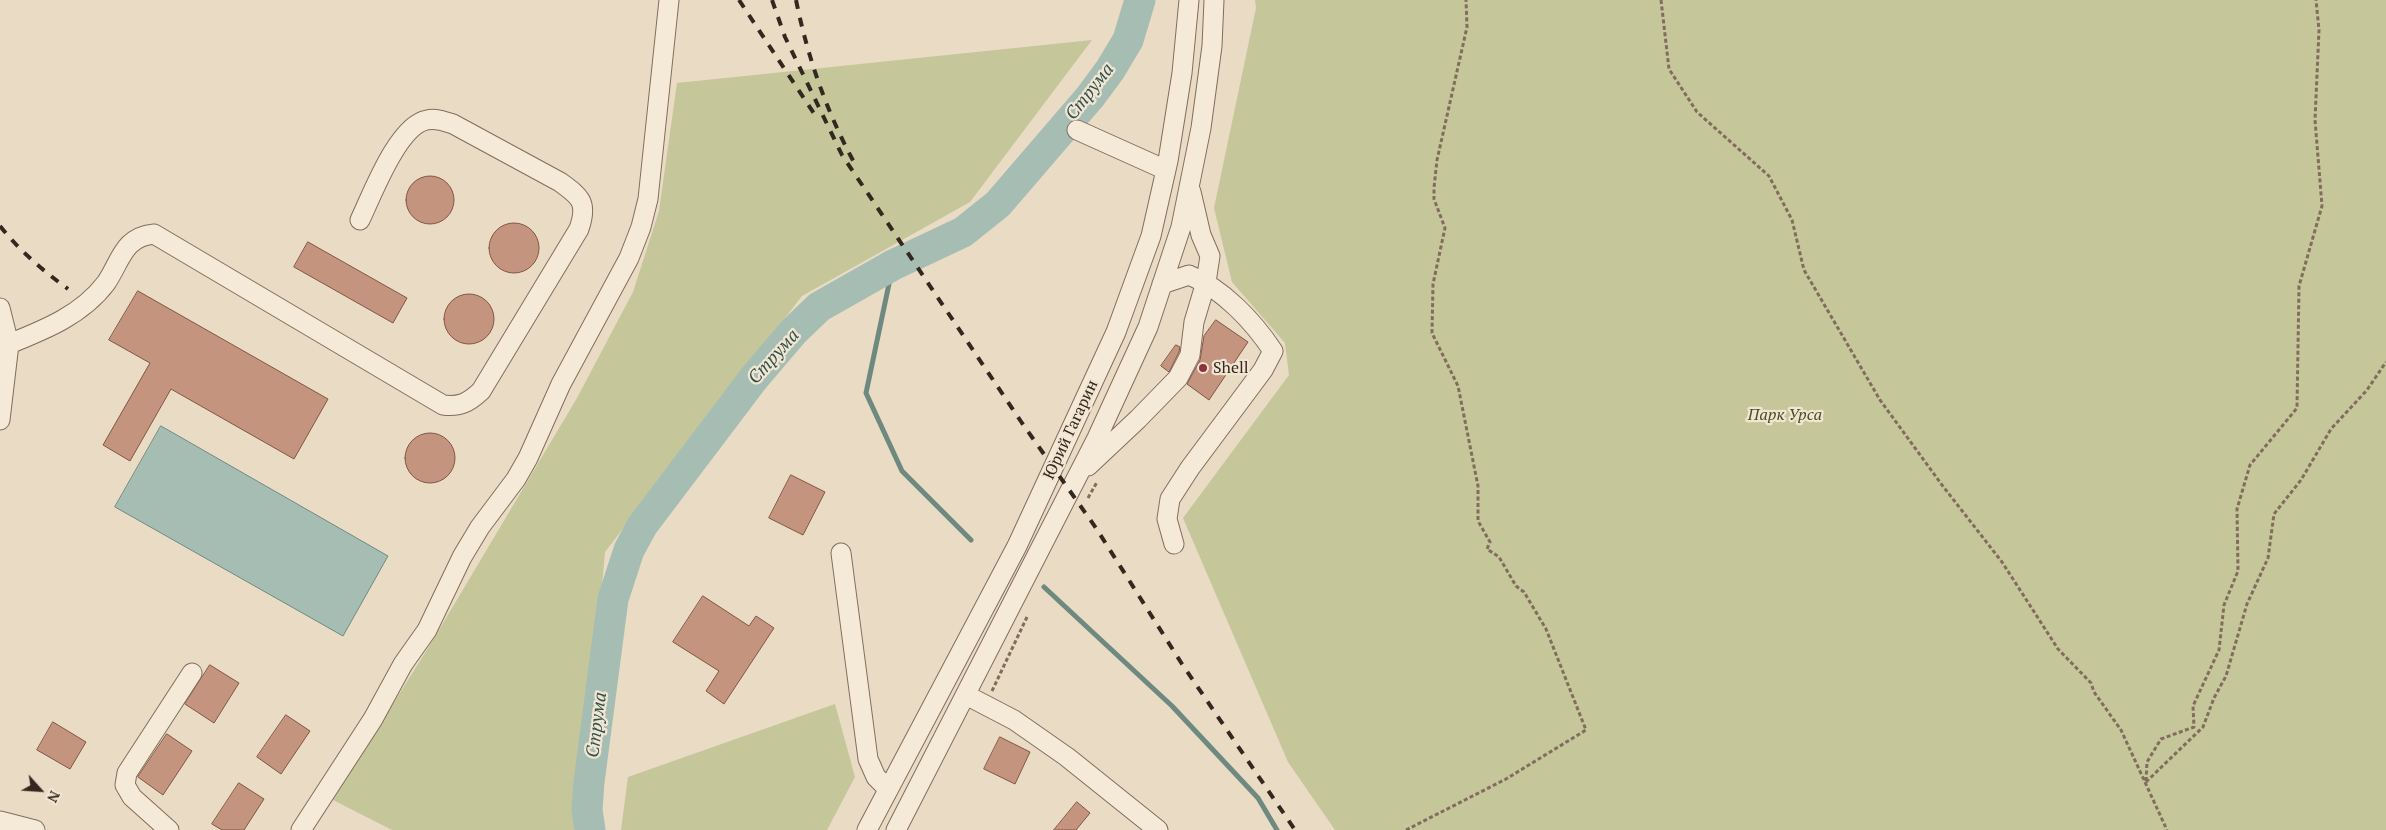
<!DOCTYPE html>
<meta charset="utf-8">
<style>
body{margin:0}
#map{position:relative;width:2386px;height:830px;overflow:hidden;background:#e9dbc4;font-family:"PT Serif",serif}
canvas{display:block}
.north{position:absolute;left:15px;top:765px;width:50px;height:50px;-webkit-text-stroke:4px #f2e6d3;paint-order:stroke;rotate:116deg;font-size:14px;font-weight:700;line-height:20px;text-align:center;color:#34271f}
.north::after{content:'';display:block;margin:auto;width:18px;height:22px;background:#34271f;clip-path:polygon(50% 0,100% 100%,50% 72%,0 100%)}
</style>
<div id="map">
<canvas width="2386" height="830"></canvas>
<div class="north">N</div>
</div>
<script>
const context = document.querySelector('canvas').getContext('2d');
context.lineJoin = 'round';
function fill(path, color) {
  context.fillStyle = color;
  context.fill(path, 'evenodd');
}
function trace(path, color, width, dash) {
  context.strokeStyle = color;
  context.lineWidth = width;
  context.lineCap = dash ? 'butt' : 'round';
  context.setLineDash(dash || []);
  context.stroke(path);
}
function label(font, color, halo, rows, align = 'center') {
  context.font = font + ' "PT Serif",serif';
  context.lineWidth = 4.5;
  context.setLineDash([]);
  context.textBaseline = 'middle';
  context.strokeStyle = halo;
  context.fillStyle = color;
  for (const [text, x, y, turn = 0] of rows) {
    context.save();
    context.translate(x, y);
    context.rotate((+turn || 0) * Math.PI / 180);
    context.textAlign = isNaN(turn) ? turn : align;
    if (halo) context.strokeText(text, 0, 0);
    context.fillText(text, 0, 0);
    context.restore();
  }
}
fill(new Path2D(`
 M1255 0H2386V830H1335L1288 762 1183 518 1289 375 1285 343 1232 282 1214 208 1256 8Z
 M1092 40 970 202 802 296 605 552 580 830H392L333 800 433 640 577 398 633 292 659 211 677 83Z
 M835 704 855 777 827 830H621L628 777Z`), '#c5c69a');
const water = new Path2D(`
 M161 426 388 556 343 636 115 507Z`);
fill(water, '#a6bdb4');
trace(water, '#6e8a80', 1);
trace(new Path2D(`
 M893 265 866 393 902 471 971 540
 M1044 587 1172 706 1258 798 1277 830`), '#6e8a80', 5);
trace(new Path2D(`
 M590 830 587 810 589 782 613 599 629 550 642 526 754 378 794 331 819 307 893 265 963 232 998 204 1090 97 1110 70 1128 40 1140 0`), '#a6bdb4', 31);
const building = new Path2D(`
 M406 200a24 24 0 1 1 48 0a24 24 0 1 1-48 0Z
 M489 248a25 25 0 1 1 50 0a25 25 0 1 1-50 0Z
 M308 242 407 298 393 323 294 267Z
 M138 291 328 399 294 459 171 389 130 461 103 445 150 363 109 340Z
 M444 319a25 25 0 1 1 50 0a25 25 0 1 1-50 0Z
 M1216 320 1248 342 1209 400 1187 384 1200 360 1204 336Z
 M1176 345 1180 347 1179 352 1169 372 1161 366Z
 M405 458a25 25 0 1 1 50 0a25 25 0 1 1-50 0Z
 M791 475 825 492 803 535 769 518Z
 M703 596 749 626 756 616 774 628 724 704 706 691 719 671 673 642Z
 M210 665 239 683 214 723 185 704Z
 M286 715 310 731 281 774 257 757Z
 M53 722 86 742 70 769 37 750Z
 M167 734 192 751 163 795 138 777Z
 M1000 737 1030 752 1015 784 984 769Z
 M239 783 264 799 244 830H222L212 824Z
 M1077 802 1090 813 1076 830H1054Z`);
fill(building, '#c4947e');
trace(building, '#7f5645', 1);
const minor = new Path2D(`
 M1077 130 1166 170
 M1162 284 1189 275C1223 289 1253 321 1273 351L1263 370 1190 468 1170 499 1167 519 1174 544
 M0 308 9 344 0 420
 M9 344C44 330 82 315 106 283 121 261 123 237 154 234L443 405C460 407 468 403 481 391L579 229C588 203 581 197 560 182L453 124C444 121 436 118 427 120 398 125 372 195 360 220
 M1088 466 1138 419 1178 378 1190 355 1194 322 1206 282 1210 256 1201 235 1191 192
 M841 553 868 759 876 777 888 789
 M966 695 1014 720 1067 757 1158 830
 M0 821 35 830
 M169 830 132 797 125 785 127 773 192 673
 M301 830 373 719 403 664 427 630 462 557 480 527 516 479 528 458 561 384 629 258 641 227 648 199 669 0
 M867 830 1017 546 1116 332 1151 236 1168 161 1182 73 1189 0
 M896 830 1097 438 1148 327 1181 227 1201 128 1212 46 1214 0`);
trace(minor, '#826d5d', 21);
trace(new Path2D(`
 M1661 0 1669 69 1697 112 1769 176 1792 220 1804 270 1880 400 1942 485 2002 562 2058 649 2091 683 2094 692 2121 730 2167 830
 M1088 498 1097 482
 M992 691 1027 617
 M2146 781 2147 762 2161 739 2194 727 2193 706 2219 650 2224 605 2238 571 2237 509 2250 465 2297 408 2299 286 2322 206 2315 120 2319 30 2316 0
 M2146 782 2203 727 2214 698 2226 676 2247 604 2268 558 2274 514 2301 480 2331 429 2367 390 2386 362
 M1406 830 1506 779 1586 730 1546 629 1524 592 1516 586 1499 557 1487 549 1490 542 1478 521V486L1458 386 1432 333 1433 284 1445 228 1434 199V188L1437 160 1467 27 1466 0`), '#826d5d', 3, [4, 2.5]);
trace(minor, '#f5e9d7', 19);
trace(new Path2D(`
 M739 0 817 118
 M772 0 785 37 842 155 1022 423 1096 528 1182 664 1295 830
 M796 0C808 59 827 113 856 166
 M0 226C20 251 42 270 68 289`), '#34271f', 4, [9, 9]);
for (const [x, y, r, color] of [
 [1203,368,5,"#8b333c"]
]) {
  const dot = new Path2D();
  dot.arc(x, y, r, 0, 2 * Math.PI);
  context.fillStyle = color;
  context.fill(dot);
  trace(dot, '#f2e6d3', 2);
}
label('16px', '#34271f', '#f2e6d3', [
 ["Shell",1213,368]
], 'left');
label('italic 16px', '#484e28', '#f2e6d3', [
 ["Парк Урса",1785,415]
]);
label('16px', '#34271f', '#f2e6d3', [
 ["Юрий Гагарин",1071,430,-65]
]);
label('italic 18px', '#30524c', '#f2e6d3', [
 ["Струма",1090,92,-52],
 ["Струма",774,357,-48],
 ["Струма",597,725,-83]
]);
</script>
